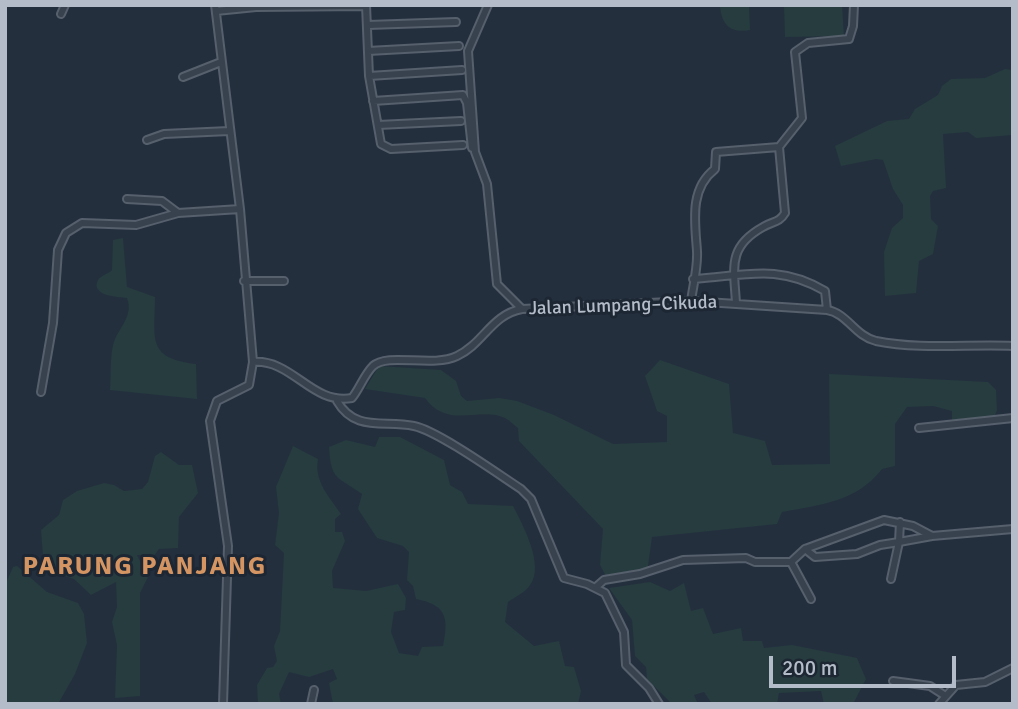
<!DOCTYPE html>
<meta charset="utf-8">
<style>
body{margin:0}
#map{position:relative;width:1018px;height:709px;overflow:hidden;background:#242f3e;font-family:Signika,sans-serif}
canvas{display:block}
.frame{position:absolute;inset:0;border:7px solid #b4bcc9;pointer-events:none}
.scale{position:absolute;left:769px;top:656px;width:187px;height:32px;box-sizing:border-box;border:4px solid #b4bcc9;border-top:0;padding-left:9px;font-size:21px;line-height:24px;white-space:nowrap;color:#b4bcc9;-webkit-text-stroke:5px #1d2633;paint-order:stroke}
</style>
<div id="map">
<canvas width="1018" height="709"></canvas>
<div class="frame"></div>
<div class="scale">200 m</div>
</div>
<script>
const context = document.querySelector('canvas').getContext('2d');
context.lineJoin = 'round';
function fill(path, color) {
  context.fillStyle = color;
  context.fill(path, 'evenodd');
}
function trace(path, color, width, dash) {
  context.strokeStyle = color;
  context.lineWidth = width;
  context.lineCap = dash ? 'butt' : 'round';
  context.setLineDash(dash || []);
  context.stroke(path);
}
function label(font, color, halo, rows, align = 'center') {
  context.font = font + ' Signika,sans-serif';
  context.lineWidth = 6;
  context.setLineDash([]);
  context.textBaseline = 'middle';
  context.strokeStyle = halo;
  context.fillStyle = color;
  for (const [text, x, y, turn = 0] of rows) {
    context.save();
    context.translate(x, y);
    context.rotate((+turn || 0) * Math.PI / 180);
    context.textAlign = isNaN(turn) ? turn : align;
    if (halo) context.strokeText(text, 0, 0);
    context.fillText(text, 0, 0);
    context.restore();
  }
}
fill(new Path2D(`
 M720 5H749L750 30C730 34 721 24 720 5Z
 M784 5H842L844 36 785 37Z
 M1005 69 1013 70V135L976 138 968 132 943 134 946 188 933 191 930 196 931 219 938 226 933 254 919 261 916 293 885 296 884 252 892 228 903 218V205L893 189 883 160 876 159 841 166 835 146 887 121 909 119 915 109 938 95 942 86 951 79 985 78Z
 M123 238 127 287 155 297C155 339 146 358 196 364L197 399 110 390C111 376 110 359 113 345 118 327 134 317 127 298 118 297 90 296 98 280 100 276 108 274 112 270L113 240Z
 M660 360 729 384 733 433 765 441 772 465 830 464 829 374 988 382 996 390 997 410 993 420H952V411L933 406 907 407 895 424V466L882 469C857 502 819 505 782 512L777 524 652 537 647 573 608 580 600 565 603 529 519 441 518 428C514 425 509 420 505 418 479 406 448 430 425 398L365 389 379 366 441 370 456 381 461 396 467 401 499 398 517 401 554 415 613 444 667 442V416L657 411 645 376Z
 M379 437H400L444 460 450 485 462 492 468 504 513 506C523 525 545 566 530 585 526 592 515 597 508 602L505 622 534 646 559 641 565 666 574 667 581 691 578 704H333L329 683 337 679 333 669 309 677 289 672 279 694 281 704H258L257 685 267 668 273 667 277 661 274 646 280 631 284 553 275 545 279 513 276 487 293 446 318 459C314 482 329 496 341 514L335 519V532H342L345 541 332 571 333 588 366 591 398 584 406 598 405 610 394 612 391 632 399 653 418 656 422 647 443 646C449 617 446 605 416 599L413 586 407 580 409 552 403 546 377 538 358 509 362 494C337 476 331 481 329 447L346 440 375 447Z
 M161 452 179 465H192L198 493 179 517 178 548 159 549 154 556 137 555 148 577 140 593V696L115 698 117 645 112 622 117 607 116 582 91 595 74 579 44 569 41 530 59 515 63 500 77 491 104 483 114 485 124 491 142 489 148 482 155 456Z
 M17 566 47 592 78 603 84 614 87 643 75 674 58 704H5V585L13 567Z
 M650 582 670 591 684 583 691 611 703 608 713 634 741 628 743 641H762L764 648 792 645 857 658 866 679 853 704H824L821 691 779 693 777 704H712L704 692 694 695 698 704H672L647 679 646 667 635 656 632 620 609 588Z`), '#263c3f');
const minor = new Path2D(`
 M215 5 240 209 253 362C293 359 311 405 352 398 360 388 364 375 373 366 388 352 432 368 457 356 483 344 492 314 522 309L691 301 827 310C847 313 855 336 876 341 920 350 968 344 1013 346
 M366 5 369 76 381 144 391 149 463 145
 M488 5 468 51 475 152 487 184 497 284 522 309
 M216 11 256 7 366 6
 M61 14 65 5
 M368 25 456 22
 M368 51 459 46
 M369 76 462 70
 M183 77 221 62
 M373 101 463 95 467 103 472 148
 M378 125 461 121
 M147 140 164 134 229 131
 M127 199 162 201 178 213
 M693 279C744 276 778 263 825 291L827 310
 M244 281H284
 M691 301C693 286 698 267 697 251 695 222 689 189 715 169L716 152 779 147
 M736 303C734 268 727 247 763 227 773 221 779 223 785 213L779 147 802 118 795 52 808 43 849 39 853 26 854 5
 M41 392 53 323 58 250 66 233 82 223 136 225 178 213 240 209
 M337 401C355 432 383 420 414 426 438 431 498 474 521 489L531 499 564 578 587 584 605 593 624 632 626 665 649 688 659 704
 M919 428 1013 418
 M805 549 815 557 857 554 880 545 899 542 900 522
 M891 579 899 542 932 536
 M596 587 604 580 640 574 683 560 746 558 755 562H791
 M811 599 791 562 805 549 884 520 913 526 932 536 1013 529
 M893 681 930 686 944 695
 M223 704 228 546 210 421 217 401 249 385 253 362
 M311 704 314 690
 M939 704 956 685 985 682 1013 668`);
trace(minor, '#565f6c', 10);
trace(minor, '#38414e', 6);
label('19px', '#b4bcc9', '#1d2633', [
 ["Jalan Lumpang–Cikuda",623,306,-2]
]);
context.letterSpacing = '2px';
label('bold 26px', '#d59563', '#1d2633', [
 ["PARUNG PANJANG",145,567]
]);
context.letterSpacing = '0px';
</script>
